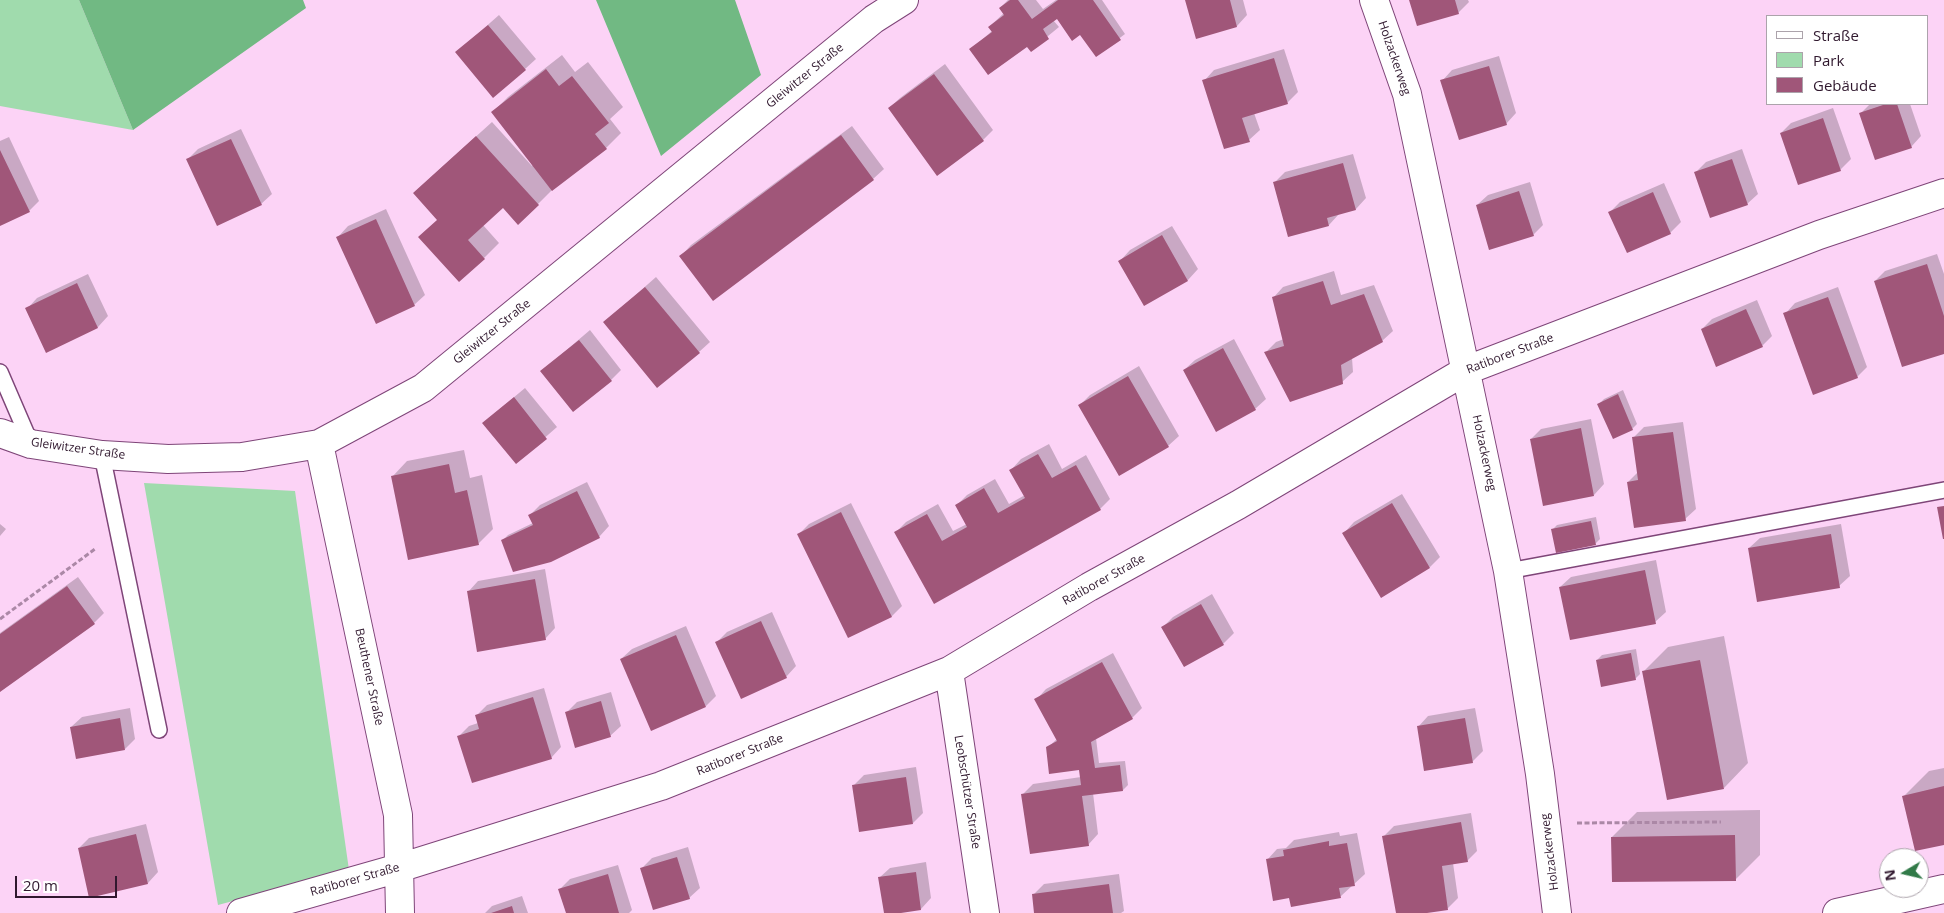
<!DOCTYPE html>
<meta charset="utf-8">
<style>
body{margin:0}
#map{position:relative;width:1944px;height:913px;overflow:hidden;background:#fcd3f6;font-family:"Open Sans",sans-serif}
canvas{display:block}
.legend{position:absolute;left:1766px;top:15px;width:162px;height:90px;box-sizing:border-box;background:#fff;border:1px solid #aca3ab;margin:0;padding:6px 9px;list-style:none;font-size:15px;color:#30182e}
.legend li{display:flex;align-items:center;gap:10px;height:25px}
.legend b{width:25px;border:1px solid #aca3ab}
.north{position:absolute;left:1879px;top:848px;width:50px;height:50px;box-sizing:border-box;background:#fff;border:1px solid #aca3ab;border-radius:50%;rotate:261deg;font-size:14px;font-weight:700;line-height:20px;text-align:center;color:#30182e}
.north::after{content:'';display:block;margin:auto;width:18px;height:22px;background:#317a48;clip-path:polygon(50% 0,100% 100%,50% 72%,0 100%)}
.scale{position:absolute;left:15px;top:876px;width:102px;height:22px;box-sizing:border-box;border:2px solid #30182e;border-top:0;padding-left:6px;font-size:15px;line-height:18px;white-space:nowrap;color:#30182e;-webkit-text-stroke:4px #fff;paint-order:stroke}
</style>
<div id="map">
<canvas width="1944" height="913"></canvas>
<ul class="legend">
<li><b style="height:6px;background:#fff"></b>Straße</li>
<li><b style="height:14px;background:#a0dbad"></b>Park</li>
<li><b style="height:14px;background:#a05679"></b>Gebäude</li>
</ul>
<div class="north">N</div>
<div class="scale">20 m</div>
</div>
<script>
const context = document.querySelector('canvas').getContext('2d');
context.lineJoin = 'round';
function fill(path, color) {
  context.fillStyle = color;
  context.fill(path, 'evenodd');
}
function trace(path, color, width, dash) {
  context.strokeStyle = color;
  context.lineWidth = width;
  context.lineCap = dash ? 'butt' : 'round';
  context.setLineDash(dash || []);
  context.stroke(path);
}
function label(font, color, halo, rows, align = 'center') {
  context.font = font + ' "Open Sans",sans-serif';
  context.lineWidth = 4;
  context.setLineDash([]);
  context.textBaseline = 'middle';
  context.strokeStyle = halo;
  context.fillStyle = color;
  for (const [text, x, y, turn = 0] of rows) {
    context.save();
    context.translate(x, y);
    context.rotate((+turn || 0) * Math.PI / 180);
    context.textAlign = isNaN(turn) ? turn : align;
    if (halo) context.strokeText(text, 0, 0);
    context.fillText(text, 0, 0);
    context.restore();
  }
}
fill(new Path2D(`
 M0 0H79L133 130 0 106Z
 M144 483 295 491 349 870 218 905Z`), '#a0dbad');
fill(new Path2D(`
 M79 0H303L306 8 133 130Z
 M596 0H735L761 75 661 156Z`), '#71b983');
fill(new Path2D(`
 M1008 0H1036L1043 9 1056 0H1102L1125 34 1096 56 1080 33 1057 17 1053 20 1059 27 1031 50 1027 45 971 49 992 31 989 27 1004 13 1000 8Z
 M1186 0H1243L1247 15 1237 26 1197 37Z
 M1411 0H1468L1469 2 1458 13Z
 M499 15 536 59 525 69 457 52Z
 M1284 49 1298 92 1287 103 1254 113 1260 130 1249 140 1204 81 1214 70Z
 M562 55 575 72 588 62 623 107 610 119 621 133 606 148 553 189 538 204 503 207 483 225 499 243 484 258 438 219 430 178 492 122 532 166 533 165 493 112 508 97Z
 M1499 56 1516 113 1506 124 1442 81 1452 70Z
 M945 64 993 130 983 140 889 108 900 98Z
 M1870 104H1910L1921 136 1911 147 1861 113Z
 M1833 108 1851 159 1840 170 1781 133 1791 123Z
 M852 126 884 169 873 179 713 299 681 256 691 245Z
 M241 129 272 194 261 204 187 160 198 149Z
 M9 137 39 201 29 211 0 225V141Z
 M1742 149 1758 194 1747 204 1696 172 1706 162Z
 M1353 154 1366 198 1356 209 1339 214 1329 225 1274 183 1285 172Z
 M1530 182 1543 225 1533 235 1477 205 1488 195Z
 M1664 183 1681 222 1670 233 1610 212 1620 202Z
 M386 209 425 295 414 305 338 237 348 226Z
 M1172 226 1198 269 1188 280 1145 304 1120 261 1130 250Z
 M1937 254 1944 274V352L1875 281 1885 271Z
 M1334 271 1341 295 1374 285 1393 331 1382 341 1352 358 1353 372 1342 382 1266 352 1276 342 1284 339 1273 298 1283 287Z
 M88 274 108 316 98 327 47 351 27 309 37 298Z
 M656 277 710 342 699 352 605 322Z
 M1838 287 1867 367 1857 377 1785 314 1795 303Z
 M1757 300 1772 336 1762 346 1702 329 1712 319Z
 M590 330 621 370 611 380 542 371Z
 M1234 339 1266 399 1255 409 1184 370 1195 360Z
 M1139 366 1179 436 1168 446 1080 405 1090 395Z
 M525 388 557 427 516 463 483 423Z
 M1623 390 1637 424 1632 429 1599 404 1604 399Z
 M1591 419 1604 484 1594 495 1531 439 1541 429Z
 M1683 422 1696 509 1685 519 1628 482 1638 472 1633 438 1644 427Z
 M1049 444 1062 469 1086 455 1110 499 1100 509 935 602 896 532 906 522 938 504 953 531 967 524 957 505 967 495 995 479 1009 504 1025 495 1011 470 1021 459Z
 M464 450 470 478 482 475 493 529 478 544 392 477 407 461Z
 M587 482 609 526 599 537 503 540 508 535 533 523 529 516 540 505Z
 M1402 494 1440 557 1430 567 1344 533 1354 522Z
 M851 503 902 606 892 616 849 637 799 534 809 524Z
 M1596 517 1600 539 1595 544 1552 530 1557 525Z
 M0 524 6 529 0 536Z
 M1841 524 1850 576 1839 586 1749 548 1760 538Z
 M1656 560 1666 612 1655 622 1560 587 1571 577Z
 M545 569 555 628 545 639 468 592 478 581Z
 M78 577 104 613 94 623 0 691V633Z
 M1212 594 1234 633 1223 644 1184 666 1163 627 1173 617Z
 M772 612 796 666 786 677 717 642 727 632Z
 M686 626 716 696 706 706 621 659 632 649Z
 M1724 636 1748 763 1724 788 1643 672 1668 647Z
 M1636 649 1640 674 1635 679 1597 660 1602 655Z
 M1113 653 1142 708 1132 718 1096 738 1099 763 1125 761 1128 785 1123 790 1093 793 1098 834 1088 845 1023 794 1033 784 1081 777 1080 768 1047 748 1057 739 1036 700 1046 689Z
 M544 688 561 747 551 758 459 736 469 726 478 723 476 716 487 705Z
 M611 692 621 726 610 736 567 712 577 702Z
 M130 708 135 739 125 749 71 727 82 717Z
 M1475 708 1483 751 1472 762 1418 727 1428 716Z
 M916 767 923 813 913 823 854 785 864 775Z
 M1944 768V844L1904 796 1929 771Z
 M1760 810V855L1735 880 1612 837 1637 812Z
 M1471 813 1477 851 1467 861 1453 863 1458 898 1448 908 1420 913H1397L1384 836 1394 826Z
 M146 824 158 872 148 883 79 848 89 838Z
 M1339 832 1340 836 1357 833 1365 874 1341 896 1290 897 1267 860 1277 849 1286 848 1294 840Z
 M688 847 700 888 689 898 642 868 652 858Z
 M926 862 931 898 921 909 885 913 879 878 890 868Z
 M618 865 632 910 629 913H567L560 889 570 879Z
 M1119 874 1124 911 1121 913H1036L1033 895 1044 884Z
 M522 896 528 913H485L492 906Z`), '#0003');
fill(new Path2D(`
 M1010 0H1018L1032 19 1058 0H1093L1121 40 1096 57 1080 35 1072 41 1057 19 1043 29 1049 39 1031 52 1027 47 988 75 969 49 992 32 988 27 1004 15 999 8Z
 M1185 0H1230L1237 27 1196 39Z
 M1409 0H1455L1459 14 1417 26Z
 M488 25 526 70 493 98 455 52Z
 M1274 58 1288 104 1242 118 1250 142 1224 149 1202 80Z
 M1489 66 1507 125 1459 140 1440 80Z
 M546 69 559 86 572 76 609 123 595 134 607 149 552 191 491 112Z
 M934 74 984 141 937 176 888 108Z
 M1886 104H1897L1912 148 1875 160 1859 113Z
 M1823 118 1841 171 1798 185 1780 133Z
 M841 135 874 180 713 301 679 256Z
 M476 136 539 205 518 225 503 208 468 240 485 259 459 282 418 237 437 220 413 193Z
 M231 139 262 205 217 226 186 159Z
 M0 150 30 212 0 226Z
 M1732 159 1748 205 1710 218 1694 172Z
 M1343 163 1356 210 1327 218 1329 226 1288 237 1273 182Z
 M1519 191 1534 236 1489 250 1476 205Z
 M1653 192 1671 234 1627 253 1608 212Z
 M376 219 415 306 376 324 336 237Z
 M1162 235 1188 281 1144 306 1118 261Z
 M1927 264 1944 316V354L1902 367 1874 281Z
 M1323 281 1331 305 1364 294 1383 342 1341 365 1343 384 1290 402 1264 352 1284 346 1272 297Z
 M77 283 98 328 46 353 25 308Z
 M645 287 700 353 657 388 603 322Z
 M1828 297 1858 378 1813 395 1783 313Z
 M1746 309 1763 347 1716 367 1701 329Z
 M579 340 612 381 573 412 540 371Z
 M1223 348 1256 410 1216 432 1183 370Z
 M1128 376 1169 447 1119 476 1078 405Z
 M1618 394 1633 430 1613 439 1597 404Z
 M514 397 547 439 516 464 482 423Z
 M1581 428 1594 496 1543 506 1530 439Z
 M1673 432 1686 521 1634 528 1627 482 1638 480 1632 437Z
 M1038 454 1052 478 1076 465 1101 510 934 604 894 532 927 514 942 541 967 527 955 505 984 488 998 513 1025 498 1009 470Z
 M449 464 455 493 467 490 479 545 408 560 391 476Z
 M577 491 600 538 551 562 513 572 501 540 533 525 528 515Z
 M1392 503 1430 568 1381 598 1342 533Z
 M1944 506V539H1943L1937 507Z
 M841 512 892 617 848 638 797 534Z
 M1591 521 1596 545 1556 553 1551 529Z
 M1831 534 1840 588 1757 602 1748 548Z
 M1645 570 1656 624 1570 640 1559 587Z
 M535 579 546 640 477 652 467 591Z
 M67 586 95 624 0 692V634Z
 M1201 604 1224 645 1184 667 1161 627Z
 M761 621 787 678 741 699 715 642Z
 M676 635 706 707 651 731 620 659Z
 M1631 653 1636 680 1601 687 1596 660Z
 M1700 660 1724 789 1667 800 1642 671Z
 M1102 662 1133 719 1091 742 1095 768 1120 765 1123 791 1082 796 1089 846 1030 854 1021 794 1081 785 1079 770 1049 774 1046 747 1057 741 1034 699Z
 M533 697 552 759 472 783 457 736 479 729 475 715Z
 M601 701 611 737 575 748 565 712Z
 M120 718 125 750 76 759 70 727Z
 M1465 718 1473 763 1424 771 1417 726Z
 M906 777 913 824 859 832 852 785Z
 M1944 786V845L1915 851 1902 796Z
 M1461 822 1468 862 1442 866 1448 910 1427 913H1396L1382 836Z
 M136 834 148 884 89 898 78 848Z
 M1735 835 1736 881 1612 882 1611 837Z
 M1329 841V846L1347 843 1355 886 1339 888 1341 898 1291 907 1289 898 1273 901 1266 859 1284 856 1283 850Z
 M677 857 690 899 653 910 640 868Z
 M916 872 921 910 901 913H884L878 877Z
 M608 874 619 913H566L558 889Z
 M1109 884 1113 913H1034L1032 894Z
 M512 906 514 913H491Z`), '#a05679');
const service = new Path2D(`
 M0 372 31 444
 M102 455 159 730
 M1508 571 1944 490`);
const minor = new Path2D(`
 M1374 0 1407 94 1508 571 1540 774 1557 913
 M0 433 31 444 102 455 168 459 242 457 319 444 423 388 874 19 904 0
 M319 444 398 815 400 913
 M949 671 985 913
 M241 913 399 868 661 786 949 671 1089 587 1238 505 1467 370 1819 235 1944 193
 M1837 913 1944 889`);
trace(service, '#7e4578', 18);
trace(minor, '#7e4578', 30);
trace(new Path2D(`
 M0 619 95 549
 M1577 823 1721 822`), '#ab88a6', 3, [5, 2.5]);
trace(service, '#fff', 15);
trace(minor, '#fff', 28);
label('12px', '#30182e', '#fff', [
 ["Holzackerweg",1394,58,71],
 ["Gleiwitzer Straße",805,76,-39],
 ["Gleiwitzer Straße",492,332,-39],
 ["Ratiborer Straße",1510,354,-21],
 ["Gleiwitzer Straße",78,449,8],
 ["Holzackerweg",1484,453,78],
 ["Ratiborer Straße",1104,580,-29],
 ["Beuthener Straße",369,677,78],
 ["Ratiborer Straße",740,755,-22],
 ["Leobschützer Straße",967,792,81],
 ["Holzackerweg",1550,852,-97],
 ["Ratiborer Straße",355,880,-16]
]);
</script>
